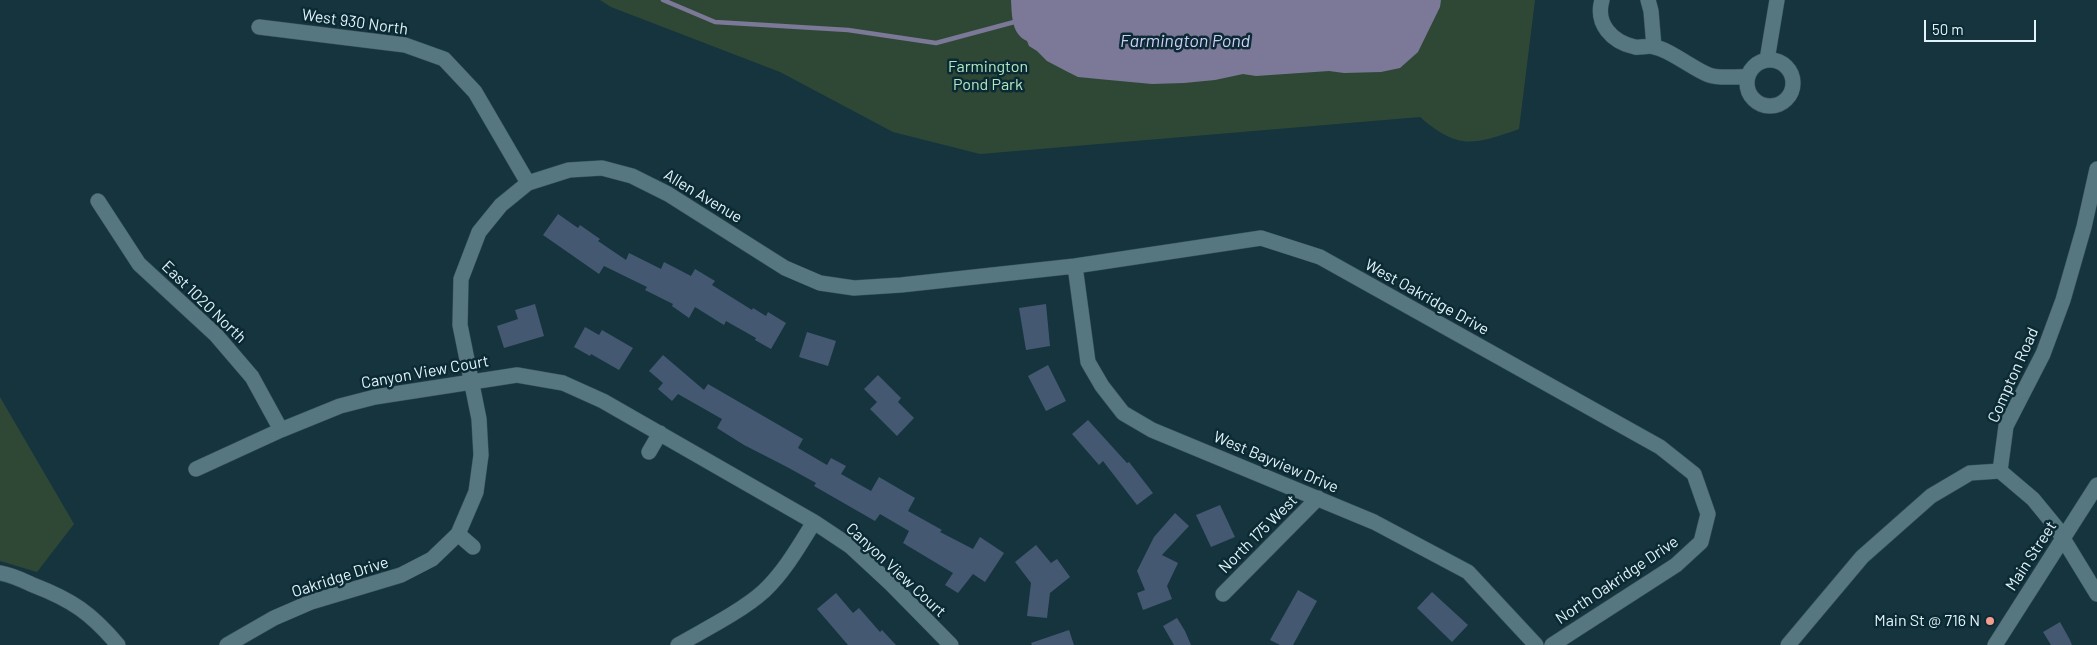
<!DOCTYPE html>
<style>
body{margin:0}
#map{position:relative;width:2097px;height:645px;overflow:hidden;background:#16343e;font-family:Barlow,sans-serif}
canvas{display:block}
.scale{position:absolute;left:1924px;top:20px;width:112px;height:22px;box-sizing:border-box;border:2px solid #e2f3f9;border-top:0;padding-left:6px;font-size:15px;line-height:18px;white-space:nowrap;color:#e2f3f9;-webkit-text-stroke:4px #0b2a33;paint-order:stroke}
</style>
<div id="map">
<canvas width="2097" height="645"></canvas>
<div class="scale">50 m</div>
</div>
<script>
const context = document.querySelector('canvas').getContext('2d');
context.lineJoin = 'round';
function fill(path, color) {
  context.fillStyle = color;
  context.fill(path, 'evenodd');
}
function trace(path, color, width, dash) {
  context.strokeStyle = color;
  context.lineWidth = width;
  context.lineCap = dash ? 'butt' : 'round';
  context.setLineDash(dash || []);
  context.stroke(path);
}
function label(font, color, halo, rows, align = 'center') {
  context.font = font + ' Barlow,sans-serif';
  context.lineWidth = 5;
  context.setLineDash([]);
  context.textBaseline = 'middle';
  context.strokeStyle = halo;
  context.fillStyle = color;
  for (const [text, x, y, turn = 0] of rows) {
    context.save();
    context.translate(x, y);
    context.rotate((+turn || 0) * Math.PI / 180);
    context.textAlign = isNaN(turn) ? turn : align;
    if (halo) context.strokeText(text, 0, 0);
    context.fillText(text, 0, 0);
    context.restore();
  }
}
fill(new Path2D(`
 M600 0H1535L1519 129C1474 145 1458 150 1420 117L980 154 893 132 780 72 611 7Z
 M0 397 74 524 37 572 0 561Z`), '#2f4836');
fill(new Path2D(`
 M1011 0H1441L1440 7 1418 52 1400 68 1381 72 1344 73 1329 71 1256 76 1243 74 1215 80 1184 83 1152 84 1109 80 1078 77 1066 71 1047 61 1037 51 1029 46 1027 41C1011 34 1012 14 1011 0Z`), '#7b7997');
trace(new Path2D(`
 M663 0 715 22 848 30 936 43 1018 21`), '#7b7997', 4.5);
fill(new Path2D(`
 M558 214 578 228 580 225 600 239 598 241 626 260 629 253 661 269 664 262 691 276 695 269 715 281 712 285 752 310 753 308 766 316 768 312 786 323 771 349 755 340 756 338 726 321 724 325 695 307 689 318 672 306 673 304 645 290 647 287 604 266 599 274 543 235Z
 M535 304 544 336 504 348 497 326 518 319 515 310Z
 M1046 304 1050 346 1026 350 1019 308Z
 M585 327 599 335 602 330 633 348 619 370 591 354 590 356 574 347Z
 M807 332 836 341 828 366 799 357Z
 M663 355 704 390 708 384 803 439 798 448 827 465 831 458 846 466 841 474 871 491 879 477 915 498 908 511 942 530 940 532 973 549 980 537 1004 553 985 582 973 574 958 593 945 585 953 573 903 543 909 531 880 514 875 521 814 486 816 483 787 467 744 445 717 428 722 419 678 394 672 401 658 389 663 383 649 371Z
 M1048 365 1066 401 1046 411 1028 376Z
 M878 375 901 398 898 402 914 418 897 436 870 409 877 402 864 389Z
 M1088 420 1127 463 1129 462 1153 493 1137 505 1103 461 1099 465 1072 434Z
 M1220 505 1235 537 1211 547 1196 515Z
 M1175 513 1189 526 1162 555 1178 563 1167 586 1172 599 1143 610 1137 593 1145 590 1137 571 1154 537Z
 M1036 545 1051 563 1057 559 1070 577 1050 593 1047 618 1027 616 1031 583 1015 562Z
 M1298 590 1317 601 1293 645H1280L1270 640Z
 M1432 592 1468 625 1452 642 1417 608Z
 M836 593 853 613 859 608 880 632 882 630 896 645H848L817 609Z
 M1177 618 1185 631 1191 645H1174L1163 626Z
 M2060 622 2070 640 2072 645H2051L2043 632Z
 M1069 630 1074 645H1032L1031 643Z`), '#455871');
const street = new Path2D(`
 M1602 0C1595 24 1612 42 1635 47 1641 48 1648 45 1654 47 1669 49 1693 69 1709 75 1720 79 1736 76 1748 77
 M1648 0 1651 11 1654 47
 M259 27 405 45 444 59 475 92 528 183
 M1747 83a23 23 0 1 1 46 0a23 23 0 1 1-46 0Z
 M1767 60 1777 0
 M98 201 139 264 216 335 252 377 281 430
 M1075 266 1088 362 1102 386 1123 413 1152 430 1374 522 1468 572 1536 645
 M649 452 660 433
 M196 469 281 430 340 406 375 397 517 375 563 383 603 401 814 522 850 546 891 584 951 645
 M2000 471 2006 426 2043 354 2063 300 2084 227 2097 169
 M458 534 473 547
 M0 573C12 575 22 580 33 585 72 600 91 613 118 645
 M1223 594 1318 498
 M227 645 274 618 311 602 401 575 432 559 458 534 476 492 481 455 479 419 460 325 461 279 479 232 501 205 528 183 569 170 602 168 632 176 668 194 785 268 820 283 854 288 901 285 1075 266 1261 238 1320 257 1660 447 1694 474 1708 514 1701 542 1676 565 1552 645
 M678 645C704 630 742 611 764 591 785 571 799 546 814 522`);
const secondary = new Path2D(`
 M1788 645 1862 557 1931 496 1970 473 2000 471 2033 499 2056 527 2097 594
 M1995 645 2097 485`);
trace(street, '#365057', 16);
trace(secondary, '#365057', 16);
trace(street, '#567680', 15);
trace(secondary, '#567680', 15);
for (const [x, y, r, color] of [
 [1990,621,5,"#f59d8f"]
]) {
  const dot = new Path2D();
  dot.arc(x, y, r, 0, 2 * Math.PI);
  context.fillStyle = color;
  context.fill(dot);
  trace(dot, '#0b2a33', 2);
}
label('16px', '#e2f3f9', '#0b2a33', [
 ["West 930 North",355,22,8],
 ["Allen Avenue",703,196,31],
 ["West Oakridge Drive",1427,297,29],
 ["East 1020 North",204,302,44],
 ["Canyon View Court",425,372,-10],
 ["Compton Road",2013,375,-66],
 ["West Bayview Drive",1276,462,23],
 ["North 175 West",1258,534,-45],
 ["Main Street",2031,556,-57],
 ["Canyon View Court",896,570,43],
 ["Oakridge Drive",340,577,-18],
 ["North Oakridge Drive",1617,580,-34]
]);
label('16px', '#b1e7c0', '#0b2a33', [
 ["Farmington",988,67],
 ["Pond Park",988,85]
]);
label('16px', '#e2f3f9', '#0b2a33', [
 ["Main St @ 716 N",1980,621]
], 'right');
label('italic 18px', '#d0cdfa', '#0b2a33', [
 ["Farmington Pond",1185,41]
]);
</script>
